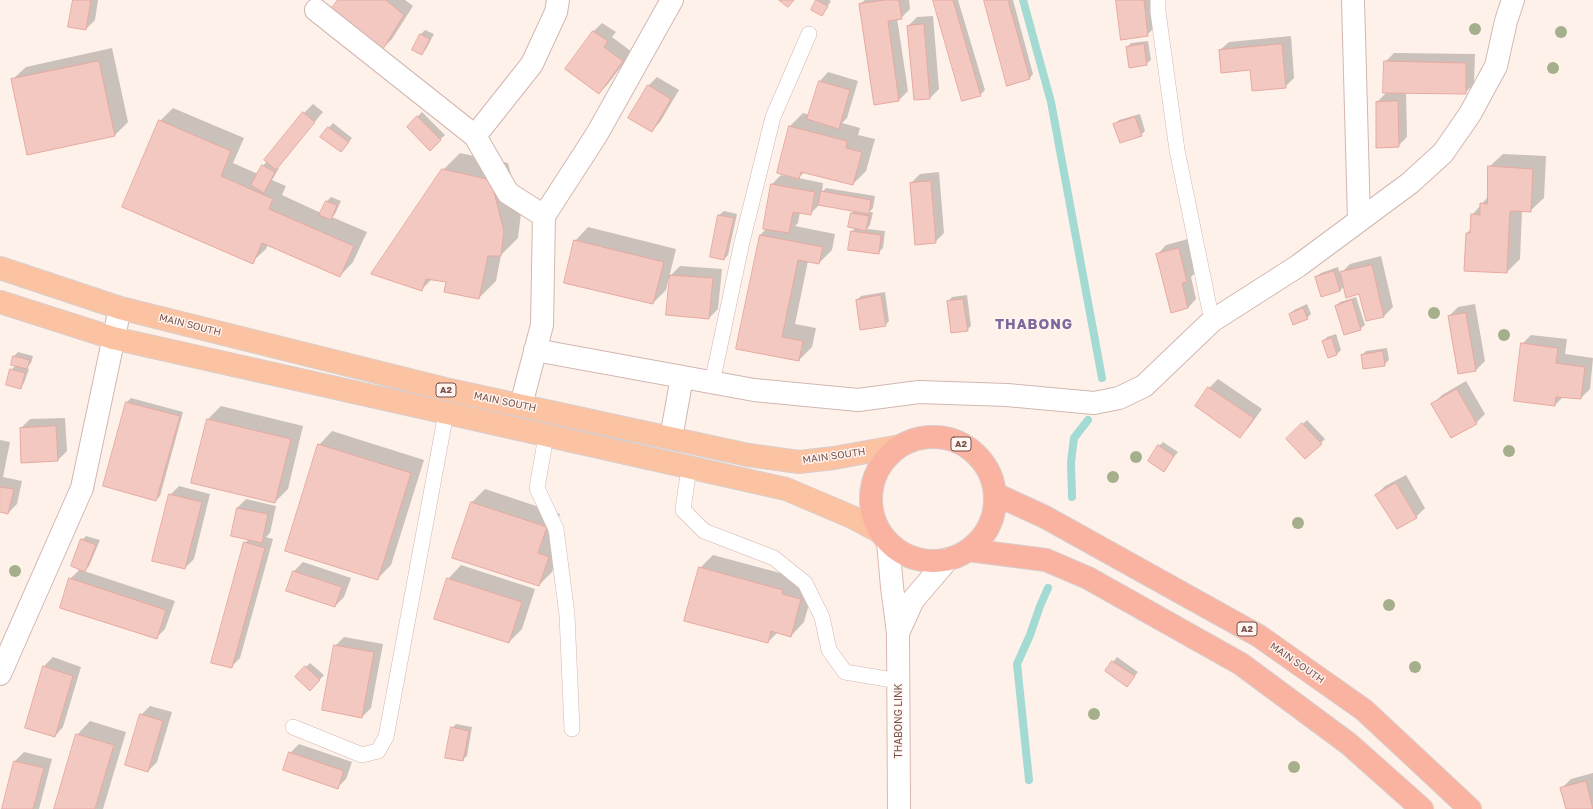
<!DOCTYPE html>
<style>
body{margin:0}
canvas{display:block;background:#fdf1ea}
</style>
<canvas width="1593" height="809"></canvas>
<script>
const context = document.querySelector('canvas').getContext('2d');
context.lineJoin = 'round';
function fill(path, color) {
  context.fillStyle = color;
  context.fill(path, 'evenodd');
}
function trace(path, color, width, dash) {
  context.strokeStyle = color;
  context.lineWidth = width;
  context.lineCap = dash ? 'butt' : 'round';
  context.setLineDash(dash || []);
  context.stroke(path);
}
function label(font, color, halo, rows, align = 'center') {
  context.font = font + ' "Golos Text",sans-serif';
  context.lineWidth = 3;
  context.setLineDash([]);
  context.textBaseline = 'middle';
  context.strokeStyle = halo;
  context.fillStyle = color;
  for (const [text, x, y, turn = 0] of rows) {
    context.save();
    context.translate(x, y);
    context.rotate((+turn || 0) * Math.PI / 180);
    context.textAlign = isNaN(turn) ? turn : align;
    if (halo) context.strokeText(text, 0, 0);
    context.fillText(text, 0, 0);
    context.restore();
  }
}
fill(new Path2D(`
 M74 0H98L95 20 86 29Z
 M339 0H405L413 6 392 39 383 48Z
 M818 0H829L831 1 822 15 812 9Z
 M865 0H909L910 9 901 18H897L908 91 899 100 860 4Z
 M934 0H958L985 90 980 95Z
 M985 0H1013L1033 74 1029 79Z
 M1117 0H1153L1156 26 1147 35Z
 M933 16 939 89 930 98 908 26 917 17Z
 M602 23 616 32 612 37 632 52 608 84 599 93 594 31Z
 M425 30 434 34 426 49 422 53 413 49 421 34Z
 M1291 36 1294 78 1285 87 1251 69 1220 50 1229 42Z
 M1148 41 1151 60 1146 64 1127 47 1131 43Z
 M112 48 128 122 115 135 12 80 26 67Z
 M1394 53 1475 54 1474 84 1465 93 1406 92 1407 137 1398 146 1377 102 1387 92 1385 62Z
 M828 72 858 81 847 118 842 123 860 128 858 135 875 139 866 171 853 184 805 172 798 178 823 183 822 192 826 188 875 196 873 208 869 212H873L870 225 867 229 885 231 883 248 878 253 852 232 855 228 852 213 855 210 819 205 810 214 800 212 798 223 795 226 835 234 832 250 819 263 808 261 795 324 816 328 812 347 799 360 738 348 760 235 767 228 772 184 781 175 787 176V175L778 173 790 126 803 113 810 115 820 81Z
 M657 77 679 90 660 122 652 131 648 86Z
 M313 104 323 112 277 167 279 168 272 180 286 186 282 195 321 213 327 201 331 197 341 201 335 214 332 217 367 232 353 262 340 276 268 244 266 249 252 262 160 121 173 108 244 138 233 163 258 174 263 166 304 113Z
 M422 112 445 135 430 149 408 127Z
 M1140 114 1145 131 1141 135 1115 124 1119 120Z
 M333 123 352 138 345 147 321 137Z
 M460 153 508 163 521 213 518 238 501 255 496 281 479 298 448 281 432 279 422 289 443 170Z
 M1503 154 1546 156 1544 198 1530 211H1522L1520 259 1507 272 1467 233 1472 228V215L1488 197 1489 167Z
 M939 172 944 233 935 242 911 183 920 174Z
 M724 211 737 214 728 255 724 259 719 215Z
 M588 227 676 249 666 290 653 303 575 241Z
 M1188 239 1196 272 1191 277 1196 299 1188 308 1158 254 1166 245Z
 M1381 256 1393 307 1384 316 1360 293 1344 286 1340 291 1316 277 1321 273 1338 267 1340 274 1350 264Z
 M680 266 722 269 718 309 709 318 668 314 671 275Z
 M885 292 889 321 885 325 857 300 861 296Z
 M967 295 971 326 967 330 948 302 952 297Z
 M1356 297 1365 325 1360 329 1336 306 1340 302Z
 M1307 304 1311 314 1307 318 1290 315 1294 310Z
 M1475 304 1485 361 1476 370 1449 316 1458 307Z
 M1336 334 1341 350 1337 354 1328 357 1323 341 1327 337Z
 M1531 335 1567 339 1565 354 1593 358 1590 389 1581 398 1564 396 1555 405 1515 400 1522 344Z
 M1387 348 1389 360 1384 365 1362 355 1366 351Z
 M18 352 33 356 31 363 26 368 29 369 24 383 20 388 11 370 16 365 14 356Z
 M1218 379 1262 409 1249 427 1240 436 1209 388Z
 M1466 381 1485 414 1476 423 1433 404 1442 395Z
 M131 398 183 412 160 496 156 500 127 402Z
 M221 406 303 426 288 489 275 502 208 419Z
 M65 418 67 451 58 460 22 462 21 428 30 419Z
 M1307 420 1325 439 1321 443 1287 439Z
 M332 431 424 460 391 565 378 578 319 445Z
 M0 440 10 442 3 477 22 481 17 504 8 513 0 511Z
 M1163 442 1178 452 1163 470 1159 446Z
 M1406 475 1425 508 1416 517 1376 495 1385 486Z
 M179 486 210 494 194 559 185 568 170 495Z
 M485 489 560 514 551 540 561 544 552 572 539 585 454 557 472 502Z
 M246 499 276 506 270 533 266 537 273 539 240 658 231 667 245 543 249 539 237 508Z
 M86 536 100 540 89 566 84 571 175 601 165 629 156 638 70 579 80 569 82 540Z
 M713 555 795 577 814 586 804 622 791 636 778 632 768 642 700 568Z
 M303 562 351 578 344 597 335 606 288 590 294 571Z
 M461 565 535 589 522 629 509 642 448 579Z
 M344 637 383 644 371 708 362 717 335 646Z
 M53 657 81 667 63 727 55 736 26 727 44 666Z
 M1117 657 1138 672 1127 686 1106 671Z
 M310 663 324 675 310 690 296 677Z
 M150 706 172 712 157 762 148 771 141 715Z
 M90 721 126 732 103 809H55L77 735Z
 M456 724 472 727 467 756 462 760 452 728Z
 M299 744 352 762 346 779 337 788 290 753Z
 M24 752 52 759 39 809H3L15 761Z
 M1593 773V809H1567L1562 788 1571 779Z`), '#0003');
trace(new Path2D(`
 M1023 0 1051 102 1102 378
 M1072 497 1071 462 1074 438 1088 420
 M1029 780 1017 664 1030 635 1040 606 1048 588`), '#a3dad4', 8);
const building = new Path2D(`
 M73 0H91L86 30 68 27Z
 M338 0H386L404 15 383 49 330 10Z
 M779 0H794L788 7Z
 M816 0 828 6 822 16 811 10Z
 M886 0H899L902 19 888 21 899 101 874 105 859 4Z
 M933 0H953L981 96 962 101Z
 M984 0H1008L1030 79 1007 86Z
 M1116 0H1144L1148 36 1121 40Z
 M924 24 930 99 914 100 907 26Z
 M593 31 608 41 604 47 623 61 599 94 565 69Z
 M420 34 430 39 422 55 412 50Z
 M1144 44 1147 65 1129 68 1126 47Z
 M1282 44 1286 88 1252 91 1250 70 1221 73 1219 50Z
 M99 61 115 136 27 155 11 79Z
 M1384 61 1466 63V94L1383 93Z
 M819 81 850 90 839 129 807 119Z
 M648 85 671 99 652 132 628 118Z
 M1398 101 1399 147 1376 148V102Z
 M303 112 315 122 276 170 264 160Z
 M417 116 441 140 430 151 407 127Z
 M1135 117 1142 136 1120 143 1113 124Z
 M159 120 231 151 221 176 273 199 269 209 354 246 340 277 262 243 253 264 122 207Z
 M789 126 847 141 846 148 862 152 853 185 801 172 799 179 777 173Z
 M328 127 349 142 341 152 320 137Z
 M262 165 275 172 264 193 251 185Z
 M1488 166 1533 169 1531 212 1510 211 1507 273 1464 271 1466 233H1470L1471 214 1480 215V203L1487 204Z
 M442 169 491 180 504 231 501 256H488L479 299 444 292 446 282 426 279 422 291 371 274Z
 M931 181 936 243 915 245 910 183Z
 M771 184 815 192 811 215 793 212 789 233 763 229Z
 M821 191 871 200 869 214 818 205Z
 M326 201 337 205 331 220 319 215Z
 M851 213 869 216 866 231 848 227Z
 M718 215 734 218 724 260 710 257Z
 M851 231 881 235 879 254 848 250Z
 M760 235 823 247 819 264 798 260 782 337 803 341 799 361 736 349Z
 M574 240 664 262 653 304 564 283Z
 M1179 248 1187 282 1182 283 1188 308 1171 313 1156 254Z
 M1372 265 1384 317 1366 321 1359 294 1346 298 1340 272Z
 M1334 271 1340 291 1321 297 1315 277Z
 M670 275 713 278 709 319 666 315Z
 M881 295 886 326 860 330 856 300Z
 M963 299 968 331 951 333 947 301Z
 M1352 300 1361 330 1344 335 1335 306Z
 M1303 308 1308 319 1293 325 1289 314Z
 M1466 313 1476 371 1458 374 1448 316Z
 M1332 338 1337 355 1328 358 1322 341Z
 M1521 343 1558 348 1556 363 1585 367 1581 399 1556 397 1555 406 1514 401Z
 M1383 351 1385 366 1363 369 1361 355Z
 M13 356 30 360 27 369 11 365Z
 M10 369 25 373 21 389 6 385Z
 M1208 387 1254 418 1240 438 1195 406Z
 M1457 389 1477 424 1451 438 1431 404Z
 M126 402 180 416 156 501 103 486Z
 M207 419 291 439 275 503 191 483Z
 M1302 423 1322 444 1305 459 1286 439Z
 M56 426 58 461 21 463 20 428Z
 M318 444 411 473 378 580 285 551Z
 M1158 445 1174 456 1164 472 1148 461Z
 M1396 483 1417 518 1397 529 1375 495Z
 M0 487 14 489 8 514 0 512Z
 M169 494 202 502 185 569 152 561Z
 M471 502 547 527 538 553 549 557 539 586 452 558Z
 M237 508 268 514 262 543 231 536Z
 M81 539 96 545 85 572 71 566Z
 M244 542 265 548 232 668 211 663Z
 M699 567 783 590 782 594 801 599 791 637 771 631 768 643 684 621Z
 M293 571 342 587 335 607 286 591Z
 M69 578 166 610 157 639 60 608Z
 M447 578 522 602 509 643 434 619Z
 M334 645 374 652 362 718 322 710Z
 M1112 661 1135 676 1127 687 1105 671Z
 M43 666 73 676 55 737 25 728Z
 M305 666 320 680 310 691 295 677Z
 M140 714 163 721 148 772 125 765Z
 M451 727 469 731 463 761 445 758Z
 M76 734 114 745 95 809H54Z
 M289 752 344 771 338 789 283 770Z
 M14 761 44 768 33 809H2Z
 M1586 781 1593 809H1566L1560 788Z`);
fill(building, '#f3c8c1');
trace(building, '#e6a9a0', 1);
const service = new Path2D(`
 M1158 0V12L1177 150 1212 321
 M712 383 742 242 773 117 809 34
 M546 436 537 488 556 529 567 615 572 729
 M689 467 683 510 704 531 774 558 805 583 822 617 829 650 845 672 899 681
 M293 727 362 755 378 751 386 737 446 413`);
const minor = new Path2D(`
 M1353 0 1359 220
 M316 10 475 136 508 193 544 216
 M475 136 532 64 556 12 558 0
 M535 350 754 390 858 400 919 392 1007 395 1094 403 1119 398 1144 386 1212 321 1298 266 1410 183 1443 153 1470 114 1496 66 1506 21 1513 0
 M521 405 542 325 544 216 597 134 672 0
 M671 438 682 377
 M0 674 82 488 120 308`);
const secondary = new Path2D(`
 M888 542 892 587 898 633 899 809
 M898 633 913 600 948 559`);
const primary = new Path2D(`
 M0 268 120 308 445 389 748 455 799 462 834 458 900 446
 M0 302 113 338 786 489 852 517 880 532`);
const trunk = new Path2D(`
 M871 499a62 62 0 1 1 124 0a62 62 0 1 1-124 0Z
 M995 494 1045 517 1259 636 1364 710 1470 809
 M968 550 1046 560 1088 578 1241 664 1349 744 1422 809`);
trace(service, '#d3b7b1', 16);
trace(minor, '#d3b7b1', 24);
trace(secondary, '#d8b8b1', 24);
trace(primary, '#d9cecd', 24);
trace(trunk, '#d9cecd', 24);
trace(service, '#fff', 15);
trace(minor, '#fff', 22);
trace(secondary, '#fff', 22);
trace(primary, '#fcc3a2', 22);
trace(trunk, '#fab2a1', 22);
context.fillStyle = '#a6af8c';
for (const [x, y] of [
 [1475,29],
 [1561,32],
 [1553,68],
 [1434,313],
 [1504,335],
 [1509,451],
 [1136,457],
 [1113,477],
 [1298,523],
 [15,571],
 [1389,605],
 [1415,667],
 [1094,714],
 [1294,767]
]) {
  context.beginPath();
  context.arc(x, y, 6, 0, 2 * Math.PI);
  context.fill();
}
for (const [x, y, w] of [
 [446,390,20],
 [961,444,20],
 [1247,629,20]
]) {
  const box = new Path2D();
  box.roundRect(x - w / 2, y - 7, w, 14, 3);
  context.fillStyle = '#fff6f1';
  context.fill(box);
  trace(box, '#79504c', 1);
}
label('bold 9px', '#79504c', null, [
 ["A2",446,390],
 ["A2",961,444],
 ["A2",1247,629]
]);
label('10px', '#79504c', '#fff6f1', [
 ["MAIN SOUTH",190,325,14],
 ["MAIN SOUTH",505,402,12],
 ["MAIN SOUTH",834,456,-8],
 ["MAIN SOUTH",1297,663,35],
 ["THABONG LINK",899,721,-90]
]);
context.letterSpacing = '1px';
label('bold 14px', '#7d689c', '#fff6f1', [
 ["THABONG",1034,325]
]);
context.letterSpacing = '0px';
</script>
